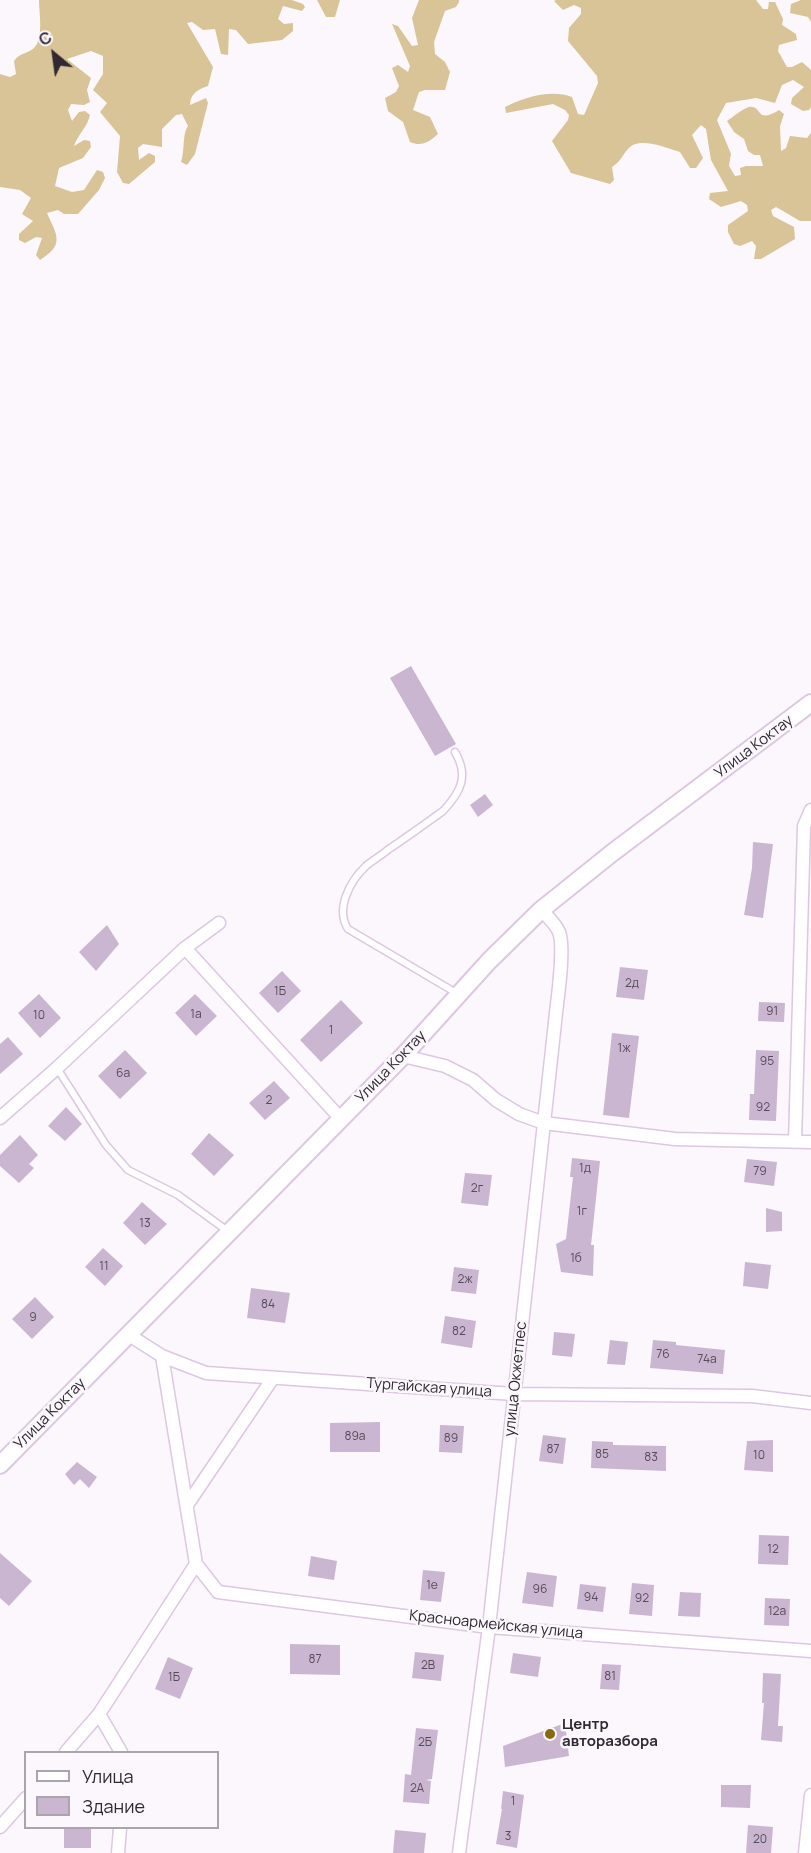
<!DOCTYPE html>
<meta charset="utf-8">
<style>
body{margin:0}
#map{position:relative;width:811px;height:1853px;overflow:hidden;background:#fbf7fd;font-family:Manrope,sans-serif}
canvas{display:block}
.legend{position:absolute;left:24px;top:1751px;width:195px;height:78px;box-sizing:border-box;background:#fbf7fd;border:2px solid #aaa4ac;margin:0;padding:8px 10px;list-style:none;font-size:18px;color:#302832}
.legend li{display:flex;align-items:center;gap:12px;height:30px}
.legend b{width:30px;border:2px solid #aaa4ac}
.north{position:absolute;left:24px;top:24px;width:60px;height:60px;-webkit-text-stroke:4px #fbf7fd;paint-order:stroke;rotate:331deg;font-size:16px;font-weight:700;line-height:24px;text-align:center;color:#302832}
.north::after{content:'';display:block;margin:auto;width:21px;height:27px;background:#302832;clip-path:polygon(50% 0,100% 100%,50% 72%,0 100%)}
</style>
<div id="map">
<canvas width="811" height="1853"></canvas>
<ul class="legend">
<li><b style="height:8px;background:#fff"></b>Улица</li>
<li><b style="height:16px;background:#cbb6d1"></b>Здание</li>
</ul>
<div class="north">С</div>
</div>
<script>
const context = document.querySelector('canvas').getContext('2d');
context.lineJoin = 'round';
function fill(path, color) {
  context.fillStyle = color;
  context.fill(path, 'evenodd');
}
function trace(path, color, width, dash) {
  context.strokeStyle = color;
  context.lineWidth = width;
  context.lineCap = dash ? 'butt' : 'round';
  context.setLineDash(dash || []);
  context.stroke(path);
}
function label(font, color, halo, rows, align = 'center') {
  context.font = font + ' Manrope,sans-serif';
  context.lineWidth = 5;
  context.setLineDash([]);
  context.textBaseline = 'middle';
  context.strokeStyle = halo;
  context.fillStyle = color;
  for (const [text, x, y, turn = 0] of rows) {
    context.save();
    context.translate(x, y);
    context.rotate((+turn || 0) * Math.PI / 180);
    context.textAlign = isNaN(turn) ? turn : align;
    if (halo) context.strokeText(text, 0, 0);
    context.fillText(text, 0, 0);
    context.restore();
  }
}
fill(new Path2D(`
 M39 0H292L303 4 305 7 302 11 283 6 278 19 284 24 293 23V31L282 40 248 44 236 30 229 29 228 55 221 54 215 29 203 30 192 22 187 23 213 67 208 86C198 89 190 94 190 105L206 98 208 103 195 154 187 165 181 162C185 150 182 134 188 126L182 114 176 115 162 129V147L143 144 138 148 139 160 149 153 155 156V162L129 184 123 183 117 172 120 136 100 112 107 103 93 90 103 74V56L91 51 67 59 91 78 87 90 90 102 84 105 71 104 68 110 72 121 79 112 85 111 90 115C87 128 78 134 74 146L84 140 90 141 91 147 83 158 59 168 55 186 72 192 84 190 97 170 103 172 105 178 99 190 78 214H64L58 210 47 213C57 236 65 244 40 260L36 255 42 238 36 237 25 243 19 240V234L33 221 22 214 31 198 20 190 0 187V74L10 77 16 74 14 61C19 53 27 54 34 48 44 38 39 14 39 0Z
 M317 0H340L335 17H326Z
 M419 0H459V2L456 7 445 11 434 42 435 54 445 62 450 72 445 90H425L419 92 413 110 430 117 438 134C429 142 422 147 410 142L403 122 388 111 385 98 396 92 399 86 392 68 398 65 408 72 410 66 392 24 398 26 412 46 418 45 412 18Z
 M556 0H756L763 9H768L769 2H775L783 19 782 25 796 34 797 40 779 45 778 51 787 67H792L802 62 811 70V107L809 110 803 111 791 104 792 98 804 87 793 80 782 85 775 103 756 98 726 103 717 120 731 154 729 166 735 176 741 175 740 168 746 166H763L760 155H754L748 151 744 139 734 132 727 121C733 117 742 109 749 107 763 105 755 125 779 110L784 114 780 126 781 151 786 148 790 136 807 138 811 133V221H800L776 207 771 210 773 216 794 227 795 239 761 259H754L756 246 752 241 740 246 734 244 728 232V225L748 211 747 205 741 201 721 207 709 199 710 193 728 191 711 160 706 129 701 125 692 135 703 158 696 168H690L680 152C666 148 639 136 628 149 621 157 621 161 612 167L614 180 610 184 571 173 552 141 568 120 569 115 565 110 553 104 506 113 505 107C524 97 552 89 572 97L578 114 584 115 598 83 597 76 568 41 569 28 581 14V8L574 5 563 10 554 1Z
 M801 0H811V22L808 17 790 13 791 4Z`), '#d8c496');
fill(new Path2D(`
 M411 666 456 744 435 756 390 678Z
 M485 794 493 805 478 817 470 805Z
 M753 842 773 844 763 918 744 915 752 868Z
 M107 925 119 944 96 971 79 952Z
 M620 967 648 970 644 1000 616 997Z
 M282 971 301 991 278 1013 259 993Z
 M39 994 61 1018 40 1038 18 1013Z
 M195 994 217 1016 196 1036 175 1013Z
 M341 1000 363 1023 321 1062 300 1040Z
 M759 1002 785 1003 784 1022 758 1021Z
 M612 1033 639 1036 629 1118 603 1115Z
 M8 1037 23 1054 0 1074V1044Z
 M125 1050 147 1073 120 1099 98 1076Z
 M756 1050 779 1051 776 1121 749 1120 750 1094H754Z
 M274 1081 290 1098 265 1120 249 1103Z
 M66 1107 82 1124 65 1141 48 1126Z
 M209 1133 234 1155 214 1176 191 1154Z
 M20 1135 38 1155 29 1164 34 1168 19 1183 0 1166V1155Z
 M572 1158 600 1161 591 1245H594L593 1276 561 1272 556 1244 566 1239 573 1177H570Z
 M747 1159 777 1162 774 1186 744 1182Z
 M465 1173 492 1175 488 1206 461 1203Z
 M142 1202 167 1224 145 1245 123 1223Z
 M766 1208 782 1212V1231L766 1232Z
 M103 1248 123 1266 105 1286 85 1267Z
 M745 1262 771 1265 768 1289 743 1286Z
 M454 1267 479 1270 476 1294 451 1291Z
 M251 1288 290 1293 285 1323 247 1318Z
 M35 1297 54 1317 32 1339 12 1319Z
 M445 1316 476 1321 472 1348 441 1343Z
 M554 1332 575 1334 572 1357 552 1355Z
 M610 1340 628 1342 625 1365 607 1364Z
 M653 1340 676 1342V1345L725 1350 723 1374 650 1368Z
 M380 1422V1452H330V1423Z
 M440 1425 464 1426 462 1453 439 1452Z
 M543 1435 566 1438 563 1464 539 1461Z
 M773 1440V1472L744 1470 747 1441Z
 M592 1441 613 1442V1445L666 1446V1471L591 1468Z
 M77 1462 97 1477 89 1488 80 1479 74 1485 65 1474Z
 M759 1535 789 1536 788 1565 758 1564Z
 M0 1553 32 1581 9 1606 0 1598Z
 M311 1556 337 1561 334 1580 308 1576Z
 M423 1570 445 1572 441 1602 420 1600Z
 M527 1572 557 1576 553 1607 522 1603Z
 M632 1583 654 1585 652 1616 629 1614Z
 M580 1584 606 1587 603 1612 577 1609Z
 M680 1592 701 1593 700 1617 678 1616Z
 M765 1598 790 1599 789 1626 764 1625Z
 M290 1644 340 1645V1675L290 1674Z
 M415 1652 444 1655 441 1681 412 1678Z
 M513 1653 541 1657 538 1677 510 1673Z
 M168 1657 193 1668 180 1699 155 1689Z
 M602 1664 621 1665 619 1690 600 1689Z
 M763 1673 781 1674 778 1726H783L782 1742 761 1740 764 1703H762Z
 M565 1723 569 1756 505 1767 503 1746Z
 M416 1728 438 1730 432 1779 426 1780 431 1781 429 1804 403 1802 405 1774 411 1775Z
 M721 1785H751L750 1808 721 1807Z
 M503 1791 524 1795 517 1848 496 1844 502 1809H501Z
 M748 1825 773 1827 771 1853H746Z
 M64 1827H91V1848H64Z
 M395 1830 426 1833 424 1853H393Z`), '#cbb6d1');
const service = new Path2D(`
 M455 752C469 776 461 792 443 811 425 824 407 837 389 849 382 855 373 860 366 866 350 881 335 909 348 929L458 994
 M57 1068 106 1145 128 1170 178 1195 229 1232`);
const minor = new Path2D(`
 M185 948 341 1119
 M403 1056 445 1066 473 1080 496 1100 519 1114 544 1123 675 1139 811 1142
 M0 1118 57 1068 185 948 219 923
 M795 1142 804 826 811 810
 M129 1335 162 1356 206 1373 514 1394 752 1396 811 1403
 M187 1505 273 1378
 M196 1564 218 1592 489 1627 811 1651
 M99 1714 121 1752
 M66 1752 99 1714 196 1564 162 1356
 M0 1827 26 1798
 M118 1853 120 1828
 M459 1853 489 1627 556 1013C558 995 565 947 559 932 555 923 548 917 541 910
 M805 1853 811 1795`);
const tertiary = new Path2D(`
 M0 1465 403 1056 489 961 541 910 612 853 811 703`);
trace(service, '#ddc7e3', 9);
trace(minor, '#ddc7e3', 15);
trace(tertiary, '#ddc7e3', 20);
trace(service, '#fff', 6);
trace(minor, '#fff', 12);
trace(tertiary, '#fff', 16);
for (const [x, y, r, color] of [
 [550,1734,6,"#896a09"]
]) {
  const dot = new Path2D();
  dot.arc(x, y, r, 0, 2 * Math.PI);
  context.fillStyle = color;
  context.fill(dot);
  trace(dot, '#fbf7fd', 2);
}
label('12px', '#574c5a', null, [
 ["2д",632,984],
 ["1Б",280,992],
 ["91",772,1012],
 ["1а",196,1015],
 ["10",39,1016],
 ["1",331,1031],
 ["1ж",624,1049],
 ["95",767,1062],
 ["6а",123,1074],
 ["2",269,1101],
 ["92",763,1108],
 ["1д",585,1169],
 ["79",760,1172],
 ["2г",477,1189],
 ["1г",582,1212],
 ["13",145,1224],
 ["1б",576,1259],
 ["11",104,1267],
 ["2ж",465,1280],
 ["84",268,1305],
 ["9",33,1318],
 ["82",459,1332],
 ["76",663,1355],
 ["74а",707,1360],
 ["89а",355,1437],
 ["89",451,1439],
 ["87",553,1450],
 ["85",602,1455],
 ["10",759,1456],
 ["83",651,1458],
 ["12",773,1550],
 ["1e",432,1586],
 ["96",540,1590],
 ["94",591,1598],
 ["92",642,1599],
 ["12а",777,1612],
 ["87",315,1660],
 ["2В",428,1666],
 ["81",610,1677],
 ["1Б",174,1678],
 ["2Б",425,1743],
 ["2А",417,1789],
 ["1",513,1802],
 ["3",508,1837],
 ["20",760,1840]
]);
label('15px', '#302832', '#fbf7fd', [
 ["Улица Коктау",754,747,-37],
 ["Улица Коктау",391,1067,-46],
 ["улица Окжетпес",516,1379,-84],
 ["Тургайская улица",429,1388,4],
 ["Улица Коктау",50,1414,-45],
 ["Красноармейская улица",496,1625,6]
]);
label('bold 15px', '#302832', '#fbf7fd', [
 ["Центр",562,1725],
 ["авторазбора",562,1742]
], 'left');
</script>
